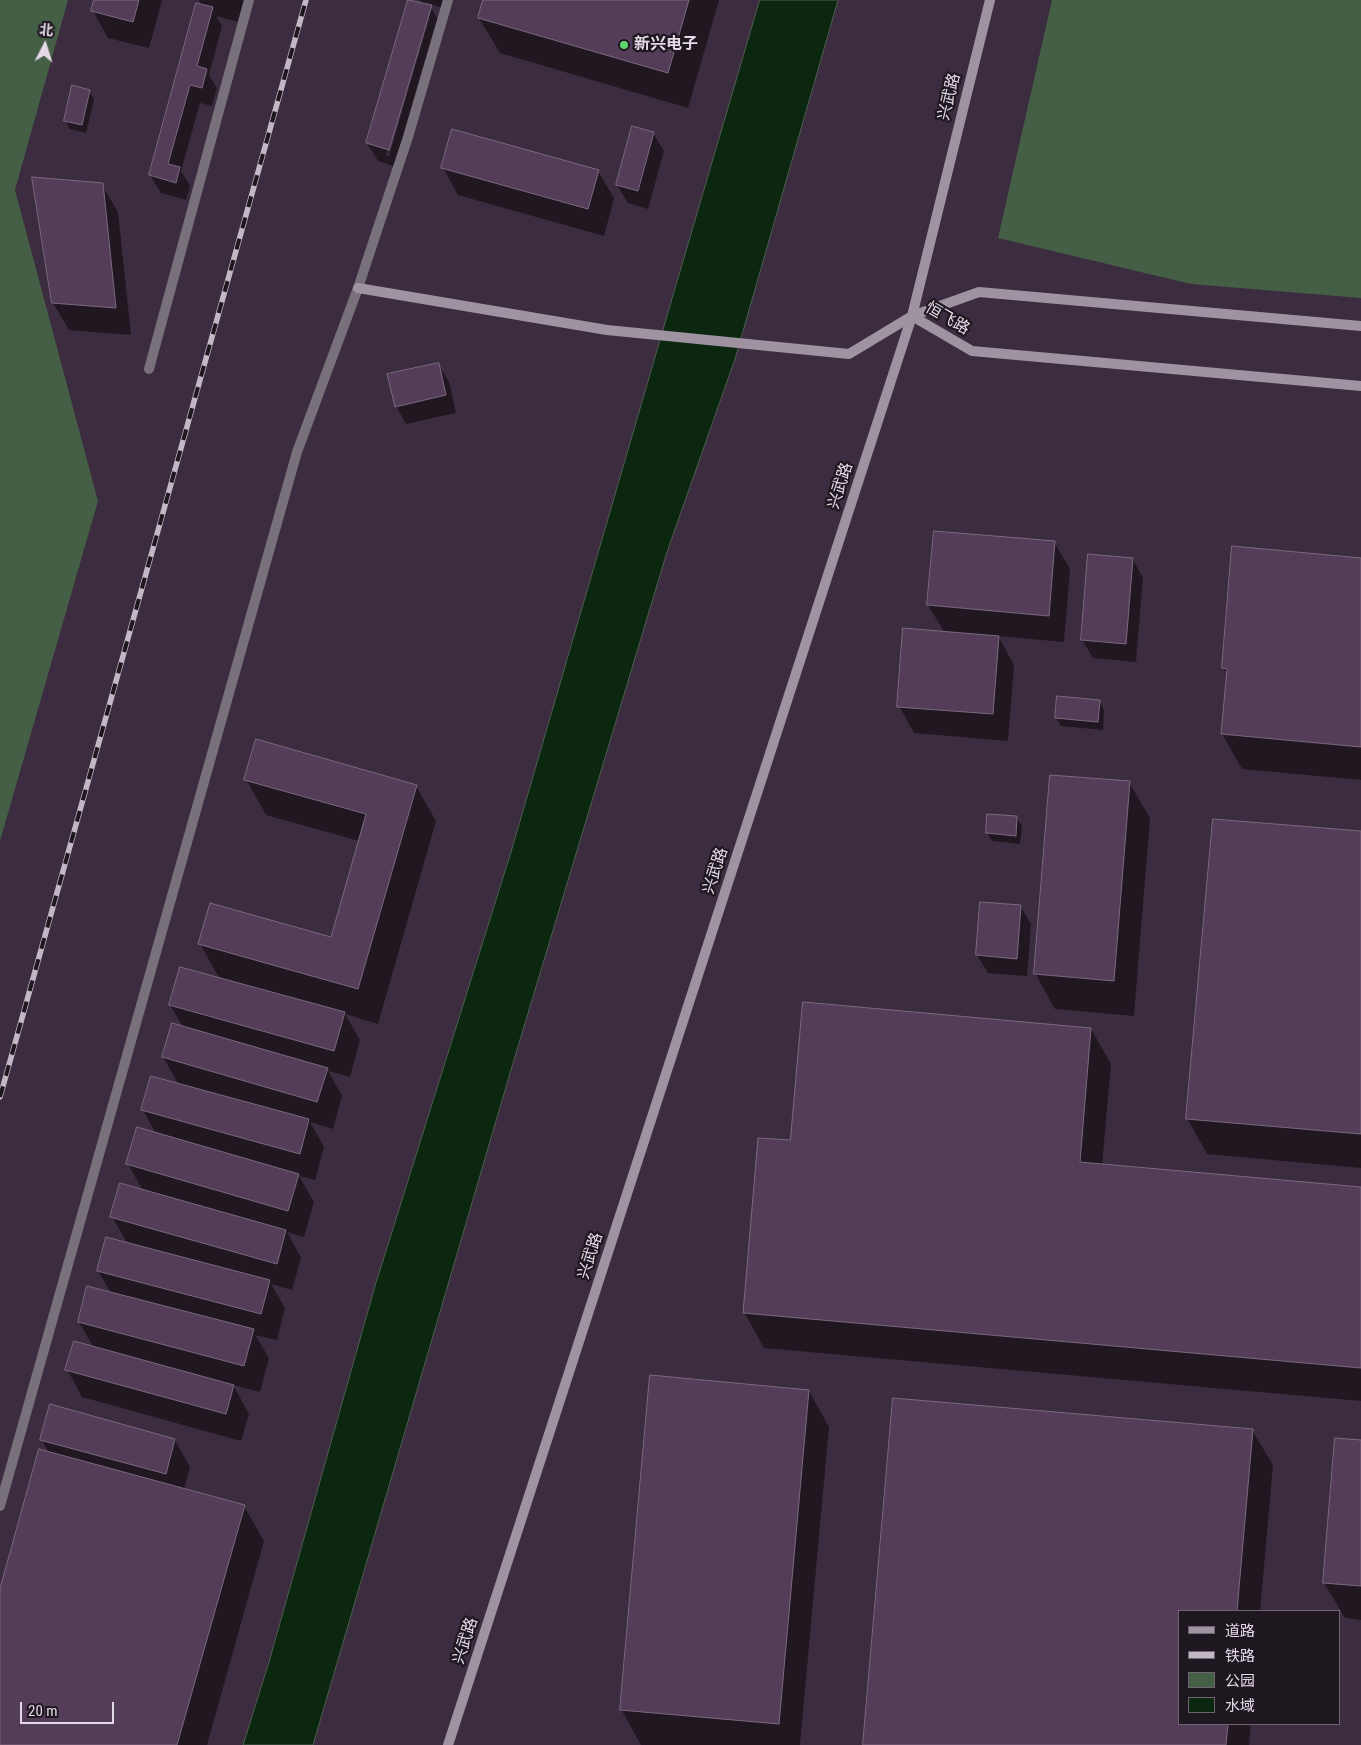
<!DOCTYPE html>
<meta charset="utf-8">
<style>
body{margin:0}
#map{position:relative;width:1361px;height:1745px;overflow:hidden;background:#3c2c3f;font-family:"Roboto Condensed","Noto Sans SC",sans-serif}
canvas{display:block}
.legend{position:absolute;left:1178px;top:1610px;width:162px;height:115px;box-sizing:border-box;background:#1e1720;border:1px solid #6d656f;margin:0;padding:6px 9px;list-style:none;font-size:15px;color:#e4dae6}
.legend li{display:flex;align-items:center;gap:10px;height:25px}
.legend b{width:25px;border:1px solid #6d656f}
.north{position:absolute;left:20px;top:20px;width:50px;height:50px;-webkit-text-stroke:4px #1e1720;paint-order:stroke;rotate:5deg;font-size:14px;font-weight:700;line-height:20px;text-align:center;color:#e4dae6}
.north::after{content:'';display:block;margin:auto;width:18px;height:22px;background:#e4dae6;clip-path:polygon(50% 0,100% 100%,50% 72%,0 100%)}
.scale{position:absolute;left:20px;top:1702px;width:94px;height:22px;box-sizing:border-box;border:2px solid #e4dae6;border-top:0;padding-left:6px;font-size:15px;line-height:18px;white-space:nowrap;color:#e4dae6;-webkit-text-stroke:4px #1e1720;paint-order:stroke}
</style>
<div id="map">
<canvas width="1361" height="1745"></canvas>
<ul class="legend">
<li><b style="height:6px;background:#9f93a2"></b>道路</li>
<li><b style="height:6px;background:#c2b7c4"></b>铁路</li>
<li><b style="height:14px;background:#455e46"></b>公园</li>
<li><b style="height:14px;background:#0c270f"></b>水域</li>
</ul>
<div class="north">北</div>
<div class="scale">20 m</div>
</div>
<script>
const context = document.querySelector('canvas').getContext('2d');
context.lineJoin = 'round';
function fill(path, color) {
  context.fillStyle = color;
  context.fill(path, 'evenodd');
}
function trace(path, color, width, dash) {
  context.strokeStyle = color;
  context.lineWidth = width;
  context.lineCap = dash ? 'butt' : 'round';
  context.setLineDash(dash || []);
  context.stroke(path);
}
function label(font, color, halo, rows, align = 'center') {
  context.font = font + ' "Roboto Condensed","Noto Sans SC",sans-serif';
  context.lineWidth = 4.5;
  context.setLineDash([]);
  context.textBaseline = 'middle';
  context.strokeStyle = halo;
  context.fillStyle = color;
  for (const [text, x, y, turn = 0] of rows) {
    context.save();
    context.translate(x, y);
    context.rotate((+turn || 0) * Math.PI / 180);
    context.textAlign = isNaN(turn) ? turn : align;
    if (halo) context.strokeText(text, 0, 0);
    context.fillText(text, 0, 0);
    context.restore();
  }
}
fill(new Path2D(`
 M0 0H68L15 190 98 501 0 841Z
 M1052 0H1361V298L1191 284 998 238Z`), '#455e46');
const water = new Path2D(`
 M760 0H838L735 359 667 552 513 1063 313 1745H243L269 1662 375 1286 511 852 676 285Z`);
fill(water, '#0c270f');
trace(water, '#4d5d50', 1);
fill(new Path2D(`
 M96 0H162L149 48 108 38 93 11Z
 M199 0H244L238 22 216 16 222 26 209 75 217 88 212 106 200 103 181 171 190 186 186 200 161 193 150 175 203 6Z
 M420 0H448L446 9 429 4 441 25 399 168 378 161 367 143 422 4ZM426 19H429L389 156H386Z
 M484 0H719L688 108 500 53 479 18Z
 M89 91 94 99 86 133 70 129 65 120Z
 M653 133 664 151 648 209 628 203 617 185Z
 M443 168 598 171 614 198 604 236 458 195Z
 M102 185 118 212 131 335 69 330 53 303Z
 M438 364 449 382 456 413 406 424 396 406Z
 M1054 542 1070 569 1064 642 998 636 1014 665 1008 741 914 733 899 706 945 633 928 605Z
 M1361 559V780L1242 769 1222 734 1228 676 1223 668Z
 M1133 560 1143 578 1136 662 1093 658 1082 640Z
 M1099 701 1104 710 1103 730 1061 726 1056 717Z
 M246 779 416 786 436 821 378 1024 345 1014 360 1040 350 1077 328 1071 342 1096 333 1129 310 1122 324 1147 315 1180 299 1176 314 1202 304 1237 287 1232 301 1258 292 1290 271 1284 285 1308 277 1340 255 1335 269 1358 260 1392 233 1385 249 1414 241 1441 82 1397 67 1369 94 1348 79 1322 111 1293 98 1271 128 1244 112 1217 143 1191 128 1164 156 1134 143 1110 179 1085 163 1057 183 1027 170 1005 220 979 200 944 332 939 359 841 266 815Z
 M1129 782 1150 818 1134 1016 1055 1009 1035 973Z
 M1016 818 1022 826 1020 844 992 841 987 833Z
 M1361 833V1168L1207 1154 1187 1118Z
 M1020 906 1031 924 1027 976 988 973 977 955Z
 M1091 1029 1111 1064 1102 1165 1361 1188V1401L764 1348 744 1312 792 1142Z
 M809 1391 829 1427 800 1745H641L621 1709Z
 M1252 1430 1273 1465 1260 1611H1180V1724H1251L1249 1745H865Z
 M42 1440H175L190 1467 184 1489 244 1506 264 1541 207 1745H0V1593L49 1453Z
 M1361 1441V1620L1345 1618 1324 1583Z`), '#0007');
const building = new Path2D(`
 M94 0H139L133 22 91 11Z
 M408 0 432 5 389 150 366 143Z
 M483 0H689L668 73 478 18Z
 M196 3 213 7 197 66 207 69 202 88 190 85 168 164 180 167 176 183 149 175Z
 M72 85 90 90 82 125 64 121Z
 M632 126 654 132 638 191 616 185Z
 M452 129 599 170 588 209 441 168Z
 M32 177 103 183 116 308 52 303Z
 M439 363 446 395 395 407 387 374Z
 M934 531 1055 541 1049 616 927 605Z
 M1232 546 1361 558V747L1221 734 1227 669 1222 668Z
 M1088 554 1133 558 1126 644 1081 640Z
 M903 628 999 636 993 714 897 707Z
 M1057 696 1100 700 1098 722 1055 718Z
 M256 739 417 785 358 989 198 944 210 903 331 937 366 814 244 780Z
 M1050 775 1130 781 1114 981 1034 974Z
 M987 814 1017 816 1016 836 986 833Z
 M1213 819 1361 831V1134L1186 1119Z
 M980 902 1021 905 1017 959 976 955Z
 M180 967 345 1012 334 1051 169 1005Z
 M803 1002 1091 1028 1080 1162 1361 1187V1368L743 1313 758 1138 790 1140Z
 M172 1023 328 1068 317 1102 162 1057Z
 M151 1076 309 1119 300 1154 141 1110Z
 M137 1127 299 1174 288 1211 126 1164Z
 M120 1183 286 1230 277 1264 110 1217Z
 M106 1237 270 1280 261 1314 97 1271Z
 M87 1286 254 1329 244 1366 78 1322Z
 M74 1341 234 1385 226 1414 65 1370Z
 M650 1375 809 1390 779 1724 620 1710Z
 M893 1398 1253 1429 1237 1611H1180V1724H1228L1226 1745H863Z
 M50 1404 175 1439 166 1474 40 1440Z
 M1335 1438 1361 1440V1586L1323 1583Z
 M39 1449 245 1505 177 1745H0V1589Z`);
fill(building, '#543d59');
trace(building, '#7b697f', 1);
trace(new Path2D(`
 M149 369 249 0
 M0 1506 297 452 358 288 408 137 448 0`), '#78707a', 10);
trace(new Path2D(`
 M358 288 607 330 849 354 912 316 979 292 1361 326
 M912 316 972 351 1361 386
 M448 1745 912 316 990 0`), '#9f93a2', 10);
const rail = new Path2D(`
 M0 1097 306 0`);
trace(rail, '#c2b7c4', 5.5);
trace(rail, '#1e1720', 4, [11]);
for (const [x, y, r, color] of [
 [624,45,5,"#5ed56c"]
]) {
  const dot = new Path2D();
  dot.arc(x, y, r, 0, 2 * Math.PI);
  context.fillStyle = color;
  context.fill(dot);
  trace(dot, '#1e1720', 2);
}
label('bold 16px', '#e4dae6', '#1e1720', [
 ["新兴电子",634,45]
], 'left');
label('16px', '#e4dae6', '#1e1720', [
 ["兴武路",950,97,-76],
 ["恒飞路",947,319,30],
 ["兴武路",841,486,-72],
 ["兴武路",716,871,-72],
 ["兴武路",591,1256,-72],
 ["兴武路",466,1641,-72]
]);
</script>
